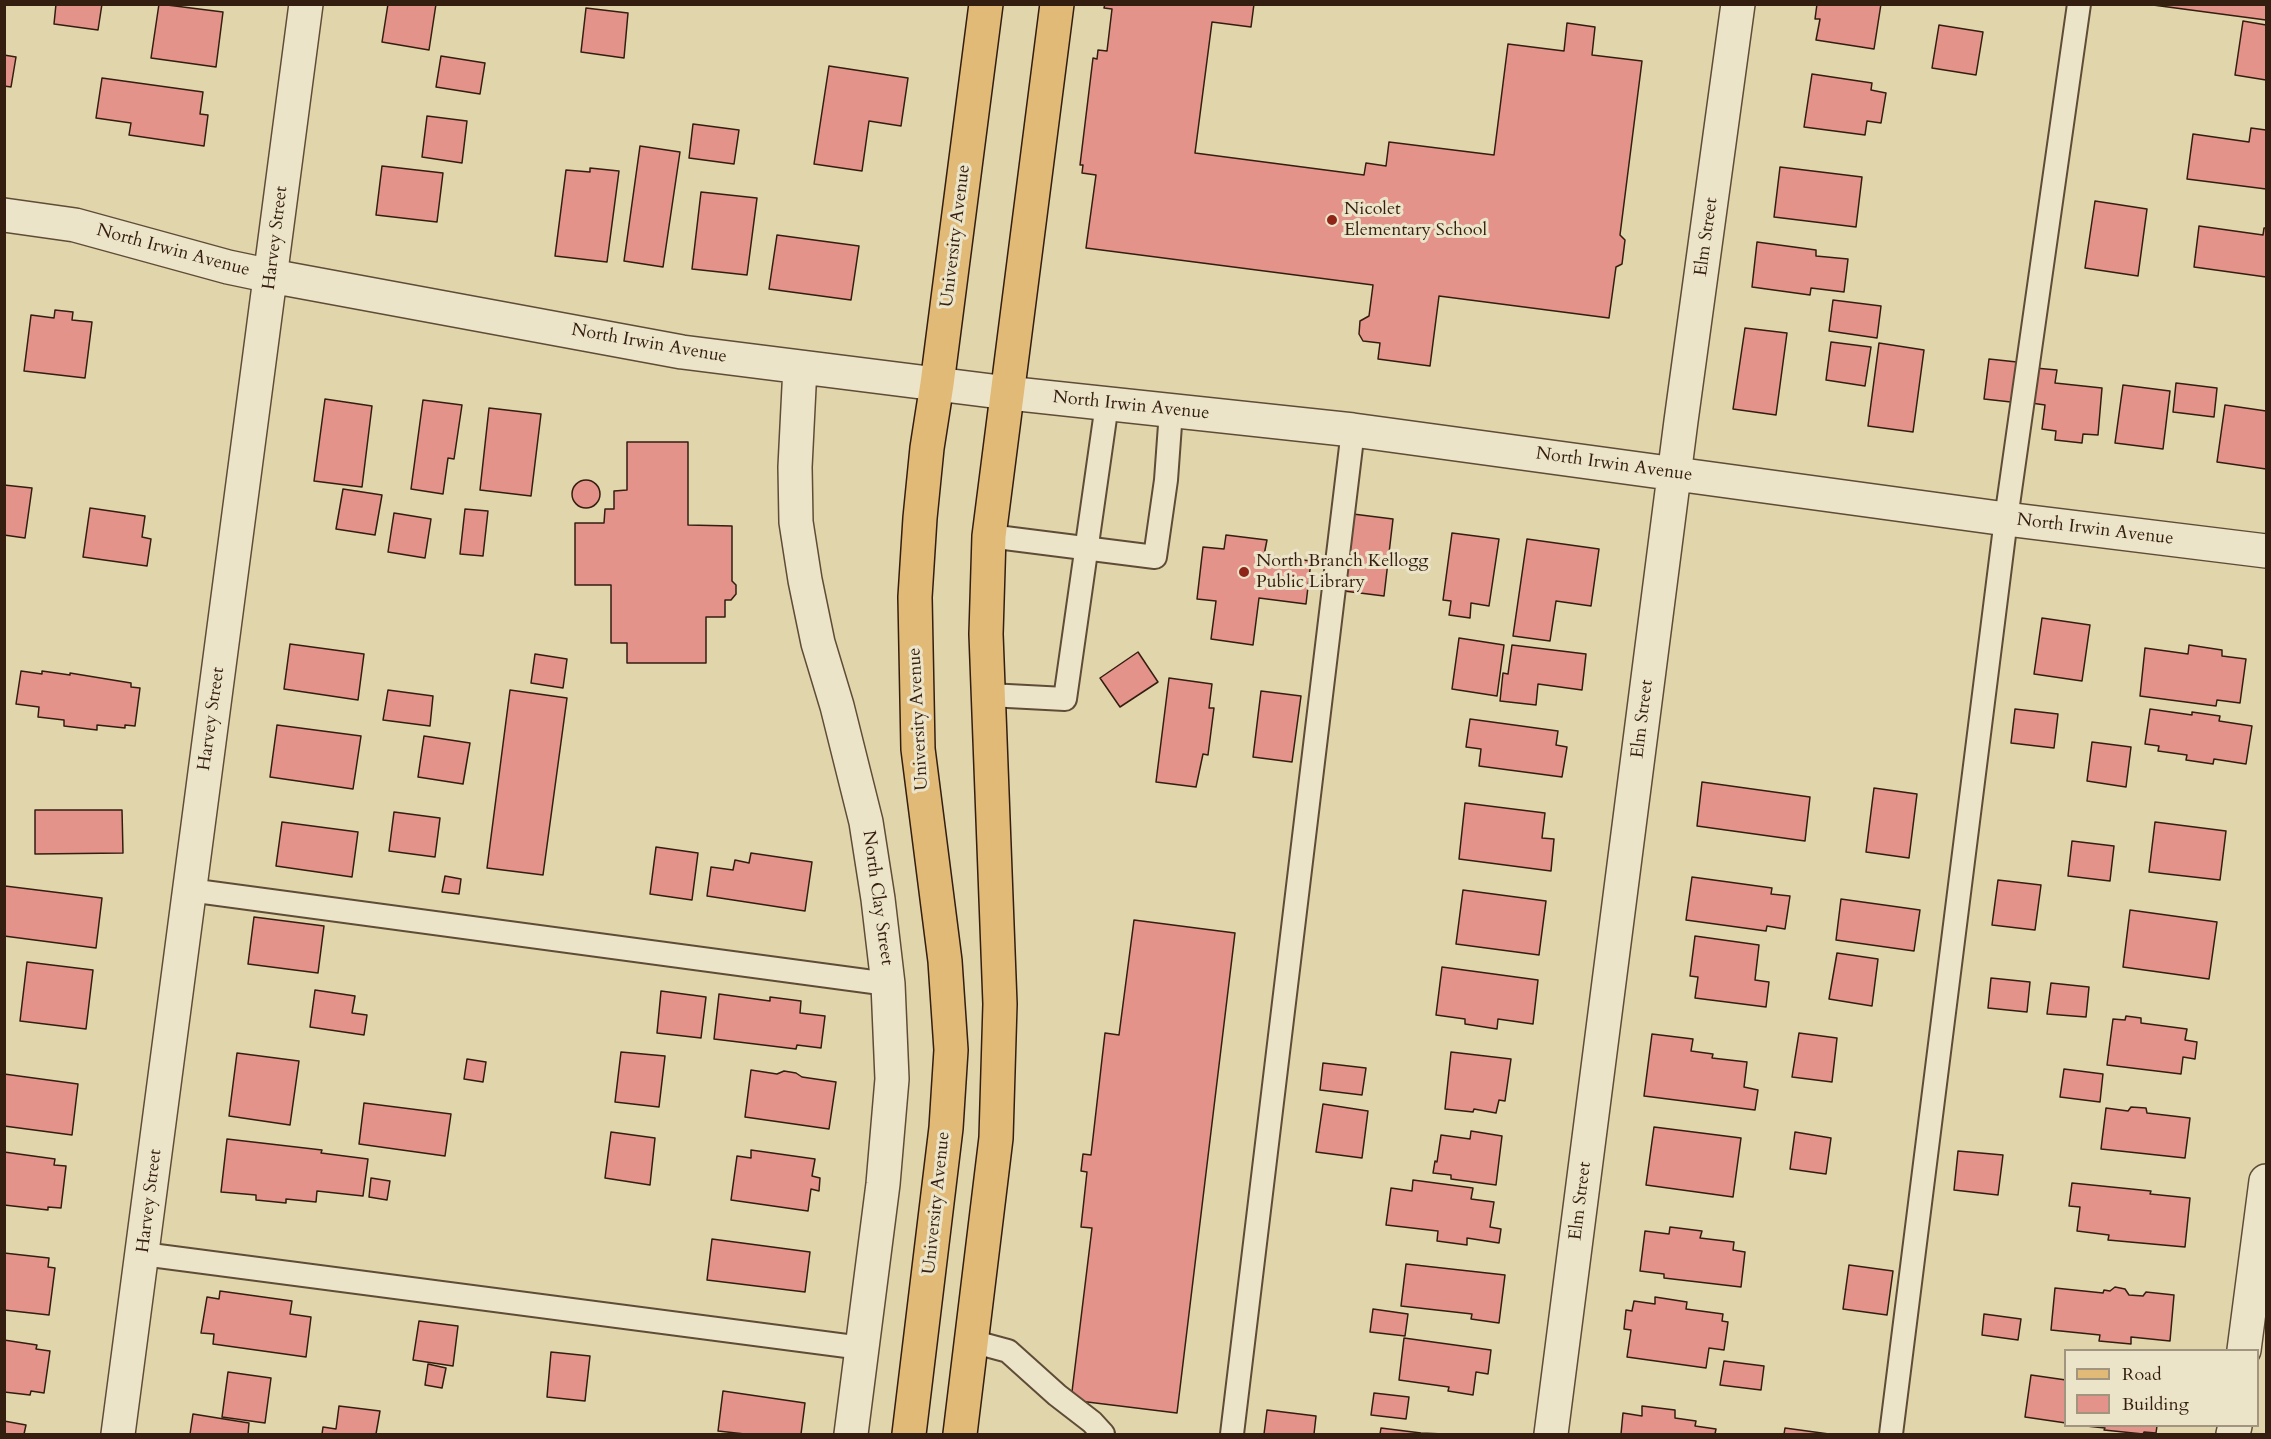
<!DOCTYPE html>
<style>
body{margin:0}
#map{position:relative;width:2271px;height:1439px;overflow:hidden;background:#e1d5ac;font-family:Cardo,serif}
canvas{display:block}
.frame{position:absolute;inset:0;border:6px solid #341e10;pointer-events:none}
.legend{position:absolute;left:2064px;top:1349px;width:195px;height:78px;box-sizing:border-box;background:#ece4c9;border:2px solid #a2957f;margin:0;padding:8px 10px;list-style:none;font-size:18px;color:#341e10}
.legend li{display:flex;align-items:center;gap:12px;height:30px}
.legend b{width:30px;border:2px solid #a2957f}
</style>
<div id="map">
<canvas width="2271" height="1439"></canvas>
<div class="frame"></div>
<ul class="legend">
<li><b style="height:8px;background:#e0ba76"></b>Road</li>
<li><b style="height:16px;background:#e3938a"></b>Building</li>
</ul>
</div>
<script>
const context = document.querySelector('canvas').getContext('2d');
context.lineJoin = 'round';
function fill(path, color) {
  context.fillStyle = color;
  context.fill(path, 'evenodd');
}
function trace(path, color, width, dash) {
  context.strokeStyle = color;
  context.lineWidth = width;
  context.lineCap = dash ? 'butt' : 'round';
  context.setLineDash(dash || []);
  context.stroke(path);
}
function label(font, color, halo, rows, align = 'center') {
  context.font = font + ' Cardo,serif';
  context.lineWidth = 6;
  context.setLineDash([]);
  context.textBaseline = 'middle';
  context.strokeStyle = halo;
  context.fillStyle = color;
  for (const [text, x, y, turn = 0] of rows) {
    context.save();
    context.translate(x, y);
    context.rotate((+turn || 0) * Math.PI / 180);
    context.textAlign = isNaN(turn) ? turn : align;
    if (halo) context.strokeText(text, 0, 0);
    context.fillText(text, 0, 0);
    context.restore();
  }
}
const building = new Path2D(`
 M56 4H102L98 30 54 24Z
 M159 4 223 12 216 67 151 58Z
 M388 4H436L429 50 382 42Z
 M1105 4H1254L1251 27 1212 22 1195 153 1364 175 1366 163 1386 166 1389 142 1494 155 1508 44 1564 51 1567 23 1595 27 1592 55 1642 61 1620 235 1625 240 1622 264 1616 267 1609 318 1439 296 1430 366 1378 359 1380 343 1363 341 1359 334 1360 321 1369 316 1373 285 1086 248 1096 175 1082 173 1083 165H1080L1093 58 1097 59 1098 50 1107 51 1112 9 1104 8Z
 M1817 4H1881L1874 49 1816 40 1820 19H1815Z
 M2266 4V20L2153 5V4Z
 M586 8 628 13 624 58 581 52Z
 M2243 21 2266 25V80L2235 75Z
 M1939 25 1983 32 1976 75 1932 68Z
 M4 55 16 57 11 87 4 86Z
 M441 56 485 63 480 94 436 87Z
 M829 66 908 78 901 126 869 121 862 171 814 164Z
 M1812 74 1872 83 1871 90 1886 93 1881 123 1867 121 1865 135 1804 127Z
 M102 78 203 92 200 114 208 115 204 146 129 135 131 123 96 118Z
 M427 116 467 121 462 163 422 157Z
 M693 124 739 130 734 164 689 158Z
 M2251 128 2266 130V189L2187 179 2193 134 2249 142Z
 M640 146 680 152 663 267 624 261Z
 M382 166 443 173 437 222 376 215Z
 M1780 167 1862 177 1856 227 1774 217Z
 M590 168 619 171 607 262 555 256 566 170 590 172Z
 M701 192 757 198 747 275 692 269Z
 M2095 201 2147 209 2138 276 2085 268Z
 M2199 226 2263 235 2264 228H2266V277L2194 267Z
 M777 235 859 246 851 300 769 289Z
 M1757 242 1816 250V256L1848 259 1844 292 1811 288 1810 295 1752 287Z
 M1833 300 1881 306 1877 338 1829 331Z
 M55 310 73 312 72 320 92 322 85 378 24 371 31 315 54 318Z
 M1745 328 1787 333 1776 415 1733 409Z
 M1831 342 1871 347 1865 386 1826 380Z
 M1879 343 1924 350 1913 432 1868 426Z
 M1989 359 2017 362 2011 402 1984 399Z
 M2035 368 2057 370 2055 383 2102 388 2098 435 2083 434 2082 443 2055 440 2056 431 2042 429 2045 405 2031 403Z
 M2176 383 2217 388 2214 417 2173 412Z
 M2123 385 2170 391 2163 449 2115 443Z
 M325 399 372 406 362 487 314 481Z
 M423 400 462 405 454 459 448 458 443 494 411 489Z
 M2225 405 2266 411V469L2217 462Z
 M489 408 541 414 531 496 480 490Z
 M627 442H688V525L732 526V581L736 585V594L731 600H725V617H706V663H627V643H611V585H575V523H604L605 509H614V491L627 490Z
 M572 494a14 14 0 1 1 28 0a14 14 0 1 1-28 0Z
 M4 485 32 488 25 538 4 535Z
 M343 489 382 495 375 535 336 529Z
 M90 508 145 516 142 537 151 539 147 566 83 557Z
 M465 509 488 511 483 556 460 554Z
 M394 513 431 519 425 558 388 552Z
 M1353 514 1393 519 1384 596 1344 591Z
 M1452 533 1499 539 1489 606 1471 603 1470 618 1449 615 1451 601 1443 600Z
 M1226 535 1267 540 1264 555 1311 561 1306 604 1259 598 1253 645 1211 639 1216 601 1197 599 1203 547 1224 549Z
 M1527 539 1599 549 1591 606 1556 601 1550 641 1513 636Z
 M2042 618 2090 625 2082 681 2034 674Z
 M1459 638 1504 645 1497 696 1452 689Z
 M290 644 364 654 358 700 284 689Z
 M1512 645 1586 654 1582 690 1538 684 1536 705 1500 701 1503 673 1508 674Z
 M2189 645 2222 650V656L2246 659 2240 703 2217 700 2216 706 2140 696 2145 648 2188 654Z
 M1138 652 1158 682 1120 707 1100 678Z
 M535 654 567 659 563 688 531 683Z
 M21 671 42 674V671L70 675V673L131 683V687L140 688 135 726 125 725V728L97 725V730L64 726V720L38 717 39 707 16 704Z
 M1169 678 1212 684 1209 708H1214L1208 755 1203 754 1196 787 1156 782Z
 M388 690 433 696 430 726 383 720Z
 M510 690 567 698 543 875 487 868Z
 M1261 691 1301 696 1292 762 1253 757Z
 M2015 709 2058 714 2054 748 2011 743Z
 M2150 709 2192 715V712L2220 716 2219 721 2252 726 2246 764 2214 759 2213 764 2186 760 2187 755 2158 751 2159 746 2145 744Z
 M1470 719 1558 731 1556 745 1567 747 1562 777 1479 766 1481 749 1466 747Z
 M277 725 361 736 353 789 270 777Z
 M424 736 470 743 463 784 418 777Z
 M2092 742 2131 747 2126 787 2087 781Z
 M1702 782 1810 797 1805 841 1697 826Z
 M1874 788 1917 794 1909 858 1866 852Z
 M1465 803 1545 813 1542 838 1554 839 1551 871 1459 859Z
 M35 810H122L123 853 35 854Z
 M394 812 440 818 435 857 389 851Z
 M282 822 358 832 352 877 276 866Z
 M2155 822 2226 831 2220 880 2149 872Z
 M2072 841 2114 846 2110 881 2068 876Z
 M656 847 698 853 692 900 650 894Z
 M751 853 812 862 805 911 707 896 711 867 733 870 735 860 749 863Z
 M445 876 461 879 459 894 442 892Z
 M1692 877 1772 888 1771 894 1790 896 1785 929 1767 926 1766 931 1686 920Z
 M1998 880 2041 885 2035 930 1992 925Z
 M5 886 102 898 96 948 4 936Z
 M1463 890 1546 901 1539 955 1456 944Z
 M1841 899 1920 910 1914 951 1836 940Z
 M2130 910 2217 922 2209 979 2123 967Z
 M254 917 324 926 318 973 248 964Z
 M1134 920 1235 933 1177 1413 1071 1400 1092 1228 1081 1227 1087 1172 1081 1171 1083 1154 1091 1155 1105 1033 1119 1035Z
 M1695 936 1759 945 1755 980 1769 982 1766 1007 1695 998 1698 977 1690 976Z
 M1837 953 1878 959 1872 1006 1829 999Z
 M27 962 93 970 86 1029 20 1021Z
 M1442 967 1538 980 1533 1024 1498 1019 1497 1029 1465 1024V1019L1436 1015Z
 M1991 978 2030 982 2027 1012 1988 1008Z
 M2051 983 2089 987 2086 1017 2047 1014Z
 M315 990 355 996 352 1013 367 1015 364 1035 310 1027Z
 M661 991 706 997 701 1038 657 1033Z
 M719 994 770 1001V997L801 1001 800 1013 825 1016 821 1048 797 1045 796 1049 714 1039Z
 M2126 1016 2141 1018V1023L2187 1029 2185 1040 2197 1042 2195 1059 2183 1057 2181 1074 2107 1065 2113 1019 2125 1020Z
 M1799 1033 1837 1038 1832 1082 1792 1077Z
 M1652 1034 1693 1039 1691 1051 1713 1054 1712 1058 1747 1062 1744 1087 1758 1090 1755 1110 1644 1096Z
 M621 1052 665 1056 659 1107 615 1102Z
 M1451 1052 1511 1059 1505 1101 1499 1100 1496 1113 1474 1109 1473 1112 1445 1109Z
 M237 1053 299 1061 290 1125 229 1116Z
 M467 1059 486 1062 483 1082 464 1079Z
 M1323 1063 1366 1068 1362 1095 1320 1090Z
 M2064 1069 2103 1074 2100 1102 2060 1097Z
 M751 1070 777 1074 784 1071 796 1073 802 1077 836 1082 829 1129 745 1117Z
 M4 1074 78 1084 72 1135 4 1126Z
 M364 1103 451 1114 445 1156 359 1144Z
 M1323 1104 1368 1111 1362 1158 1316 1152Z
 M2131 1107 2146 1108 2147 1113 2190 1118 2185 1158 2101 1149 2106 1108 2128 1111Z
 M1654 1127 1741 1138 1733 1197 1646 1185Z
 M1471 1131 1502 1136 1496 1185 1451 1179V1175L1433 1173 1435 1161 1437 1162 1441 1135 1470 1139Z
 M611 1132 655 1138 650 1185 605 1178Z
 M1795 1132 1831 1138 1826 1174 1790 1169Z
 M227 1139 322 1150 321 1153 368 1159 363 1196 317 1191 316 1202 286 1199V1203L256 1200V1195L221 1192Z
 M751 1150 815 1159 812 1176 820 1178 819 1191 811 1189 808 1211 731 1200 737 1156 751 1158Z
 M1958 1151 2003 1155 1998 1195 1954 1190Z
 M4 1152 55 1159 54 1165 66 1166 61 1208 48 1207V1210L4 1205Z
 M371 1178 390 1181 387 1200 369 1197Z
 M1413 1180 1473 1188 1471 1199 1494 1202 1490 1227 1501 1229 1499 1243 1467 1238V1245L1437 1241 1438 1231 1386 1225 1391 1188 1412 1191Z
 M2072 1183 2151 1191 2150 1194 2190 1198 2185 1247 2108 1240 2109 1235 2077 1231 2080 1207 2069 1206Z
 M1670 1227 1702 1231 1700 1238 1734 1242 1733 1250 1745 1252 1741 1287 1664 1278V1274L1640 1271 1645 1231 1669 1234Z
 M712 1239 810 1252 805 1292 707 1280Z
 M4 1253 49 1258 48 1267 55 1268 49 1315 4 1310Z
 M1406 1264 1505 1275 1499 1323 1471 1319 1472 1314 1401 1306Z
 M1849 1265 1893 1271 1887 1315 1843 1309Z
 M2115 1287 2125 1289 2129 1295 2143 1296 2146 1292 2174 1295 2170 1341 2131 1337V1344L2099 1341 2100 1335 2051 1330 2055 1288 2103 1293 2104 1290 2110 1291Z
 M220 1291 292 1301 290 1314 311 1317 306 1357 213 1344 214 1334 201 1333 207 1297 219 1299Z
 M1655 1297 1687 1302 1686 1309 1723 1314 1722 1321 1728 1322 1724 1350 1709 1348 1706 1368 1627 1357 1631 1330 1624 1329 1626 1310 1632 1311 1634 1301 1655 1304Z
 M1373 1309 1408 1314 1405 1336 1370 1332Z
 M1984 1314 2021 1319 2018 1340 1982 1335Z
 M419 1321 458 1326 453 1366 413 1360Z
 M1404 1338 1491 1350 1488 1374 1476 1372 1473 1395 1448 1391 1449 1387 1399 1380Z
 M4 1340 37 1345 36 1349 50 1351 44 1393 31 1391 30 1395 4 1392Z
 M551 1352 590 1356 585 1401 547 1397Z
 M1724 1361 1764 1366 1761 1390 1720 1385Z
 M428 1364 446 1368 442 1388 425 1385Z
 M228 1372 271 1378 265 1423 222 1417Z
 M2031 1375 2066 1380V1423L2025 1417Z
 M723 1391 805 1403 801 1434H745L718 1431Z
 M1374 1393 1409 1397 1406 1419 1371 1415Z
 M339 1406 380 1411 376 1434H322L323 1427 336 1429Z
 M1642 1406 1675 1410V1418L1696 1421 1695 1426 1716 1429 1715 1434H1621L1623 1413 1642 1416Z
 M1267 1410 1316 1416 1314 1434H1264Z
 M193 1414 249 1423 248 1434H190Z
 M4 1421 26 1425 24 1434H4Z
 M2086 1426H2157L2156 1433 2144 1432 2143 1434 2104 1430 2105 1428Z
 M1381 1428 1421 1433 1444 1434H1380Z
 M1785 1428 1829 1434H1784Z`);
fill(building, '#e3938a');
trace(building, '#341e10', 1.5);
const lane = new Path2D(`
 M989 536 1155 557 1166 480 1171 411
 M989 695 1065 699 1107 404
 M189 890 888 984
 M143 1254 862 1348
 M971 1341 1008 1351 1057 1395 1092 1422 1103 1434
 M1232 1434 1353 430
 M1891 1434 2006 519 2079 4`);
const street = new Path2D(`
 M4 215 75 225 228 267 271 276 682 352 1008 393 1353 430 2006 519 2266 551
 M800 367 795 467 796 522 805 580 818 643 837 706 866 822 878 899 888 984 892 1079 883 1184 851 1434
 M2244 1350 2266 1181
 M118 1434 306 4
 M1551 1434 1681 421 1738 4
 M2233 1434 2235 1426`);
const primary = new Path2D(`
 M909 1434 946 1128 951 1050 945 961 918 749 915 597 920 518 927 448 937 384 986 4
 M960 1434 996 1138 1000 1004 986 634 989 536 1057 4`);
trace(lane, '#5f4c37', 26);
trace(street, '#5f4c37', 36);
trace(primary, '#341e10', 36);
trace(lane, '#ece4c9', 22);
trace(street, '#ece4c9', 33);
trace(primary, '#e0ba76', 33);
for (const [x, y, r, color] of [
 [1332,220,6,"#8f2418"],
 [1244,572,6,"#8f2418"]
]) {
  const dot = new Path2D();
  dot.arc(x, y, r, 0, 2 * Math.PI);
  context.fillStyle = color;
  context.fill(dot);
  trace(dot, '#ece4c9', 2);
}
label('18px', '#341e10', '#ece4c9', [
 ["Nicolet",1344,210],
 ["Elementary School",1344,231],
 ["North Branch Kellogg",1256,562],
 ["Public Library",1256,583]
], 'left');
label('18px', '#341e10', '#ece4c9', [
 ["University Avenue",956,236,-83],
 ["Elm Street",1707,237,-82],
 ["Harvey Street",276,238,-83],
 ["North Irwin Avenue",173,251,15],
 ["North Irwin Avenue",649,344,10],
 ["North Irwin Avenue",1131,406,6],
 ["North Irwin Avenue",1614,465,8],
 ["North Irwin Avenue",2095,530,7],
 ["Harvey Street",212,719,-82],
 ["University Avenue",919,719,-93],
 ["Elm Street",1643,719,-83],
 ["North Clay Street",877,898,82],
 ["Harvey Street",150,1201,-83],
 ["Elm Street",1581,1201,-83],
 ["University Avenue",937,1203,-84]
]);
</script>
